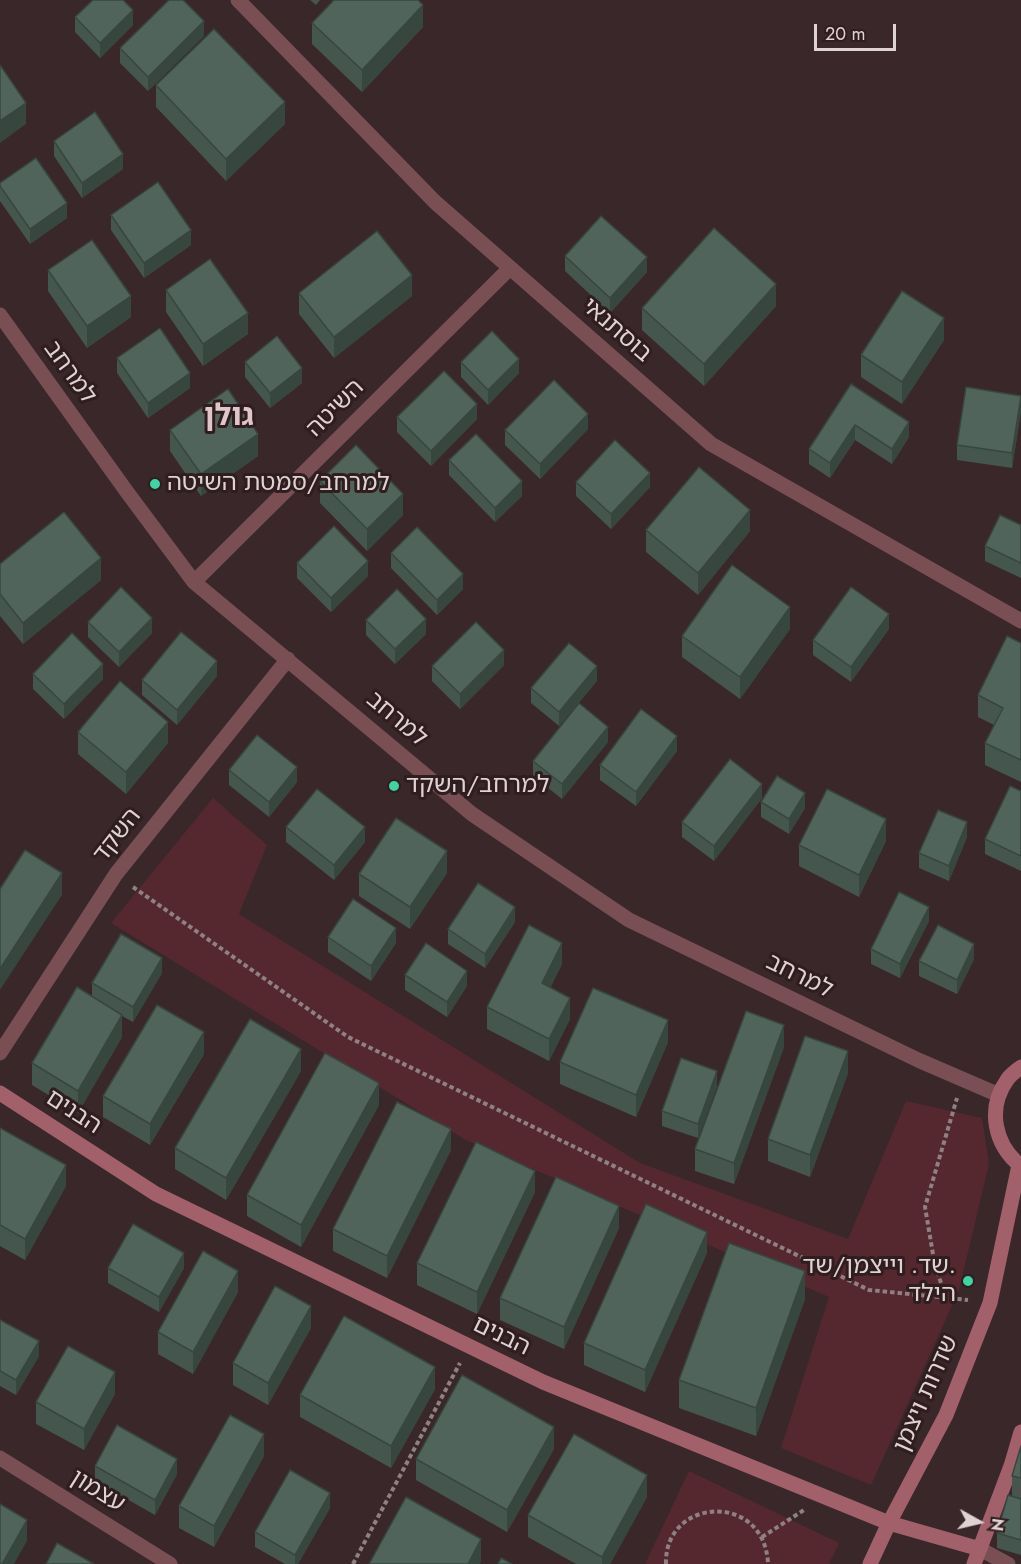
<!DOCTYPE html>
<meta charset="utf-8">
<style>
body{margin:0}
#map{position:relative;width:1021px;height:1564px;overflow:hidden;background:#392729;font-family:Jost,sans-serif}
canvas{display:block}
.north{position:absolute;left:949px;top:1492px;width:60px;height:60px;-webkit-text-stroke:4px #2f1d1f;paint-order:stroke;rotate:98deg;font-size:16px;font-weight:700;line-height:24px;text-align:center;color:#ded2d3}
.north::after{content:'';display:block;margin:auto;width:21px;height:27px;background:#ded2d3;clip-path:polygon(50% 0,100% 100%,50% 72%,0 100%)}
.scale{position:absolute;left:814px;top:24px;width:82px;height:27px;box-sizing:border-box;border:3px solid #ded2d3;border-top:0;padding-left:8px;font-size:18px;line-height:21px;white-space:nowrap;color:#ded2d3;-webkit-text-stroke:4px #2f1d1f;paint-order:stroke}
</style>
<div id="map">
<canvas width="1021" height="1564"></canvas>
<div class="north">N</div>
<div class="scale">20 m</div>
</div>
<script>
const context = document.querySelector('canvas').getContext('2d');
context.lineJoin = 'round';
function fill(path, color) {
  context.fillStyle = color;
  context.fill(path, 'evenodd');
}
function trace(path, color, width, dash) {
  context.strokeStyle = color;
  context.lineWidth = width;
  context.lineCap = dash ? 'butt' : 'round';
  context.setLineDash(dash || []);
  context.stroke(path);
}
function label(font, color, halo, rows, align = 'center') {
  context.font = font + ' Jost,"Noto Sans Hebrew",sans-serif';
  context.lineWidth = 6;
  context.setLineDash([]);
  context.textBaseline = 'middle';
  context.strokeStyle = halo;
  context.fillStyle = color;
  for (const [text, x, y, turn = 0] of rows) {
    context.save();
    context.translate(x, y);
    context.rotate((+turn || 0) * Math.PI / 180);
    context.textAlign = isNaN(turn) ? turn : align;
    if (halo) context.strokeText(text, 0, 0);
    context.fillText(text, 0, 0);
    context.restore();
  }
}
fill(new Path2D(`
 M213 798 267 845 239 914 640 1163 848 1239 906 1101 982 1118 989 1164 959 1290 871 1485 781 1448 829 1297 466 1140 111 923Z
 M689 1471 839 1543 829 1564H645Z`), '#552830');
trace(new Path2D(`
 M133 887 348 1037 869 1290 968 1300
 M946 1297 935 1266 925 1207 957 1098
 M762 1537 804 1510
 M353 1564 460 1363
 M666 1564C664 1497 765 1491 768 1564`), '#8f8081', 4, [4.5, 3]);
trace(new Path2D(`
 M238 0 435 202 711 444 1021 621
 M0 315 127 492 194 582 472 814 629 920 918 1060 999 1095
 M194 582 510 268
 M0 1053 116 874 288 659
 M0 1458 170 1564
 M980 1549 1008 1564`), '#794f54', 15);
trace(new Path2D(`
 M1021 1067C1016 1071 1010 1075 1007 1080 987 1108 994 1145 1021 1166
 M0 1093 156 1194 543 1382 889 1523 980 1549
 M870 1564 889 1523 946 1415 990 1303 1019 1165
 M974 1564 1011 1466 1021 1432`), '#a2606a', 15);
fill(new Path2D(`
 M310 0H320L316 5Z
 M75 17 133 25 100 58 75 32Z
 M312 23 423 27 362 92 312 44Z
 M204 36 148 91 120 63V48Z
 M156 85 285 124 226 181 156 107Z
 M54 141 123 169 82 198 54 156Z
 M0 183 67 218 30 244 0 201Z
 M111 215 191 245 144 278 111 230Z
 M565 256 647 272 610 313 565 271Z
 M48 270 131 317 87 348 48 291Z
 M166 290 248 334 203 366 166 312Z
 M299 293 412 296 334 358 299 314Z
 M776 306 704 386 642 330V308Z
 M944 340 902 404 861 377V355Z
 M117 358 190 388 148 418 117 373Z
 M245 362 302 383 270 408 245 377Z
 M461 362 519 373 488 405 461 377Z
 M851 384 909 437 892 464 855 440 830 478 809 464V449Z
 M1021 411 1012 468 957 460V445Z
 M397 417 477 419 431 466 397 432Z
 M588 429 540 479 505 445V430Z
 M170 430 258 456 201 496 170 451Z
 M449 460 522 496 495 522 449 475Z
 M320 481 403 515 367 551 320 503Z
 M576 482 650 487 611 529 576 496Z
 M1021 525V578L985 561V546Z
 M646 530 750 531 698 595 646 552Z
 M391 553 463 589 437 615 391 568Z
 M297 563 368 576 331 612 297 578Z
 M0 564 101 580 23 644 0 616Z
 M366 620 426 634 395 664 366 635Z
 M88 622 152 633 119 667 88 637Z
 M790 629 740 699 682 657V636Z
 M889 629 851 682 813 655V640Z
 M1021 643V782L985 765V743L994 725 978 717V695Z
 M504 665 460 709 432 681V666Z
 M33 674 103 679 64 719 33 689Z
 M217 676 177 725 142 695V680Z
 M597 681 559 726 531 703V688Z
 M78 732 168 743 126 794 78 754Z
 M608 742 562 799 533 776V761Z
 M677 751 636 806 600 780V765Z
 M229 770 297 782 269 817 229 785Z
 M1021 791V871L985 854V839Z
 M762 798 714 861 682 837V822Z
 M761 802 805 808 789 834 761 817Z
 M286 827 365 842 334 880 286 842Z
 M967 837 949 881 919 868V853Z
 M886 841 859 897 799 866V845Z
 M447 873 410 929 359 896V874Z
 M929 921 900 978 871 964V949Z
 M515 922 485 968 448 944V929Z
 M328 937 396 943 371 981 328 952Z
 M974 959 957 994 919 976V961Z
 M562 964 550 988 570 1019 549 1061 487 1029V1007Z
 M162 973 133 1022 122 1016V1037L78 1113 32 1085V1063L92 996V983Z
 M405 975 467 986 447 1017 405 990Z
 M668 1042 636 1117 560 1084V1062Z
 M784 1047 734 1184 695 1171V1149Z
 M204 1054 150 1145 103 1117V1096Z
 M301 1071 226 1200 175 1169V1148Z
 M848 1073 810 1177 768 1161V1139Z
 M717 1086 698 1138 662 1126V1111Z
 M379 1105 301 1247 247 1216V1195Z
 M0 1128 66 1186 25 1260 0 1246Z
 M451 1150 387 1278 333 1251V1229Z
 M535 1192 477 1314 417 1285V1263Z
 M619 1228 564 1349 500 1320V1298Z
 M707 1253 645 1392 584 1365V1343Z
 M108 1268H184L159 1312 108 1283Z
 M238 1292 193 1374 158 1354V1332Z
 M805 1299 756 1436 679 1408V1380Z
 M0 1320 39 1356 16 1395 0 1386Z
 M311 1328 268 1405 233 1385V1363Z
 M435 1389 391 1468 300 1417V1395Z
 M115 1394 84 1450 36 1424V1402Z
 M1021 1446V1555L997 1548V1533L1012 1497V1476Z
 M554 1449 507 1532 416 1480V1459Z
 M264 1456 214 1547 179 1528V1506Z
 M95 1466 177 1474 155 1515 95 1481Z
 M647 1497 610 1564H576L528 1537V1515Z
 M330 1508 298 1564H285L255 1547V1532Z`), '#45564e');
fill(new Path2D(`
 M423 5V27L362 92V70Z
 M133 10V25L100 58V43Z
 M204 21V36L148 91V77Z
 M285 102V124L226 181V159Z
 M26 103V124L0 143V121Z
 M123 154V169L82 198V183Z
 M67 203V218L30 244V229Z
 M191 230V245L144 278V263Z
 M647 257V272L610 313V298Z
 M412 275V296L334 358V337Z
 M776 284V306L704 386V364Z
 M131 296V317L87 348V326Z
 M248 313V334L203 366V344Z
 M944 318V340L902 404V382Z
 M519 359V373L488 405V390Z
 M302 368V383L270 408V393Z
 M190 373V388L148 418V403Z
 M1021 396V411L1012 468V453Z
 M477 404V419L431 466V451Z
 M588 414V429L540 479V464Z
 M909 422V437L892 464V449Z
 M855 425V440L830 478V463Z
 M258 434V456L201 496V474Z
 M650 473V487L611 529V514Z
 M522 481V496L495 522V508Z
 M403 494V515L367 551V529Z
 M750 510V531L698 595V573Z
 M101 558V580L23 644V623Z
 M368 561V576L331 612V598Z
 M463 574V589L437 615V600Z
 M790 607V629L740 699V677Z
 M889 614V629L851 682V667Z
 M152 618V633L119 667V652Z
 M426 619V634L395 664V649Z
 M504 650V665L460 709V694Z
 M217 661V676L177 725V710Z
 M103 664V679L64 719V704Z
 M597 666V681L559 726V712Z
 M168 722V743L126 794V772Z
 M608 727V742L562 799V784Z
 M677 736V751L636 806V792Z
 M297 767V782L269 817V802Z
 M762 784V798L714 861V846Z
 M805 793V808L789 834V819Z
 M886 819V841L859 897V875Z
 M967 822V837L949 881V866Z
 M365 827V842L334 880V865Z
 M447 851V873L410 929V907Z
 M62 873V895L0 990V969Z
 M515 907V922L485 968V954Z
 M929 907V921L900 978V964Z
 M396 928V943L371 981V966Z
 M562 943V964L542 1005V983Z
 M974 944V959L957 994V980Z
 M162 958V973L133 1022V1007Z
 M467 971V986L447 1017V1002Z
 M570 998V1019L549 1061V1039Z
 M122 1015V1037L78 1113V1091Z
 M668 1020V1042L636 1117V1095Z
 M784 1025V1047L734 1184V1163Z
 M204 1032V1054L150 1145V1124Z
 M301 1049V1071L226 1200V1178Z
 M848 1051V1073L810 1177V1155Z
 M717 1071V1086L698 1138V1124Z
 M379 1083V1105L301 1247V1225Z
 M451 1129V1150L387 1278V1256Z
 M66 1165V1186L25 1260V1239Z
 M535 1171V1192L477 1314V1292Z
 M619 1206V1228L564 1349V1327Z
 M707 1232V1253L645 1392V1370Z
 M184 1253V1268L159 1312V1297Z
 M238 1271V1292L193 1374V1352Z
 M805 1271V1299L756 1436V1408Z
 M311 1306V1328L268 1405V1383Z
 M39 1341V1356L16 1395V1380Z
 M435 1367V1389L391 1468V1446Z
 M115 1372V1394L84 1450V1429Z
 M554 1427V1449L507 1532V1510Z
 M264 1434V1456L214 1547V1526Z
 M177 1459V1474L155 1515V1500Z
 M647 1475V1497L610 1564H602V1557Z
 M330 1493V1508L298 1564H295V1555Z
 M27 1520V1541L14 1564H2Z
 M481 1539V1561L480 1564H468Z`), '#384640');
const building = new Path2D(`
 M93 0H123L133 10 100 43 75 17Z
 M169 0H183L204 21 148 77 120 48Z
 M334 0H418L423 5 362 70 312 23Z
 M214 29 285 102 226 159 156 85Z
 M0 65 26 103 0 121Z
 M95 112 123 154 82 183 54 141Z
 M36 158 67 203 30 229 0 186V183Z
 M158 182 191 230 144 263 111 215Z
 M601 216 647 257 610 298 565 256Z
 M714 228 776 284 704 364 642 308Z
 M377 231 412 275 334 337 299 293Z
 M92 240 131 296 87 326 48 270Z
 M210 259 248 313 203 344 166 290Z
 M902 291 944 318 902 382 861 355Z
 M160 328 190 373 148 403 117 358Z
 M492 331 519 359 488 390 461 362Z
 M277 336 302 368 270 393 245 362Z
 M444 371 477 404 431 451 397 417Z
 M554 380 588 414 540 464 505 430Z
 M851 384 909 422 892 449 855 425 830 463 809 449Z
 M966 387 1021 396 1012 453 957 445Z
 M228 389 258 434 201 474 170 430Z
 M476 434 522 481 495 508 449 460Z
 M615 440 650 473 611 514 576 482Z
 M356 445 403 494 367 529 320 481Z
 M699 467 750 510 698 573 646 530Z
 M64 512 101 558 23 623 0 594V564Z
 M1000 515 1021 525V563L985 546Z
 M334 526 368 561 331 598 297 563Z
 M417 527 463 574 437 600 391 553Z
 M732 565 790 607 740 677 682 636Z
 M121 587 152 618 119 652 88 622Z
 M851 587 889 614 851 667 813 640Z
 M397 589 426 619 395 649 366 620Z
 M476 622 504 650 460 694 432 666Z
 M181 632 217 661 177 710 142 680Z
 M72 633 103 664 64 704 33 674Z
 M1007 636 1021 643V760L985 743 1003 708 978 695Z
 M569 643 597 666 559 712 531 688Z
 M120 681 168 722 126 772 78 732Z
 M579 703 608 727 562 784 533 761Z
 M641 709 677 736 636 792 600 765Z
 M257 735 297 767 269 802 229 770Z
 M730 759 762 784 714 846 682 822Z
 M777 776 805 793 789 819 761 802Z
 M1010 786 1021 791V856L985 839Z
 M317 789 365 827 334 865 286 827Z
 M827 789 886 819 859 875 799 845Z
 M938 810 967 822 949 866 919 853Z
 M396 818 447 851 410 907 359 874Z
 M25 850 62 873 0 969V889Z
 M478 883 515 907 485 954 448 929Z
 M899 892 929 907 900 964 871 949Z
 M353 899 396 928 371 966 328 937Z
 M529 925 562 943 542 983 570 998 549 1039 487 1007Z
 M938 925 974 944 957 980 919 961Z
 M121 934 162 958 133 1007 92 983Z
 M426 943 467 971 447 1002 405 975Z
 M77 987 122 1015 78 1091 32 1063Z
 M593 988 668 1020 636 1095 560 1062Z
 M157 1005 204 1032 150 1124 103 1096Z
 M746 1011 784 1025 734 1163 695 1149Z
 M250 1019 301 1049 226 1178 175 1148Z
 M805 1036 848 1051 810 1155 768 1139Z
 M325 1053 379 1083 301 1225 247 1195Z
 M681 1058 717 1071 698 1124 662 1111Z
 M397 1102 451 1129 387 1256 333 1229Z
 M0 1128 66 1165 25 1239 0 1225Z
 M476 1142 535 1171 477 1292 417 1263Z
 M556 1177 619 1206 564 1327 500 1298Z
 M646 1204 707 1232 645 1370 584 1343Z
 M133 1224 184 1253 159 1297 108 1268Z
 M729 1243 805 1271 756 1408 679 1380Z
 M203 1251 238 1271 193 1352 158 1332Z
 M275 1286 311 1306 268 1383 233 1363Z
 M344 1316 435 1367 391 1446 300 1395Z
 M0 1320 39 1341 16 1380 0 1371Z
 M68 1346 115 1372 84 1429 36 1402Z
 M462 1375 554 1427 507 1510 416 1459Z
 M230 1415 264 1434 214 1526 179 1506Z
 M117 1425 177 1459 155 1500 95 1466Z
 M574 1434 647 1475 602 1557 528 1515Z
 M1021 1446V1478L1012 1476Z
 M290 1470 330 1493 295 1555 255 1532Z
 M1008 1495 1021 1499V1540L997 1533Z
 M406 1497 481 1539 468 1564H369Z
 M0 1504 27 1520 2 1564H0Z
 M57 1543 94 1564H46Z
 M501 1558 512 1564H498Z`);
fill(building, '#50645b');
trace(building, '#384640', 1.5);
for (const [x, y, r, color] of [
 [155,484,6,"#3ed4a3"],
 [394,786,6,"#3ed4a3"],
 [968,1281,6,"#3ed4a3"]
]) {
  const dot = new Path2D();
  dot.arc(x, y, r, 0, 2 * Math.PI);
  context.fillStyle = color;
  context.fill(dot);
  trace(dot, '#2f1d1f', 2);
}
label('24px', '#ded2d3', '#2f1d1f', [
 ["בוסתנאי",616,331,41],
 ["למרחב",69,373,54],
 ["השיטה",336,409,-45],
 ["למרחב",396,720,40],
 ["השקד",118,836,-52],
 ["למרחב",799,977,26],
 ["הבנים",73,1113,33],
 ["הבנים",501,1337,26],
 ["שדרות ויצמן",927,1394,-66],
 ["עצמון",97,1492,32]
]);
label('24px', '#ded2d3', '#2f1d1f', [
 ["למרחב/סמטת השיטה",167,484],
 ["למרחב/השקד",406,786],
 ["שד. וייצמן/שד.",956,1267,"right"],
 ["הילד",956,1295,"right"]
], 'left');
label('bold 30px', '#dfc6c9', '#2f1d1f', [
 ["גולן",229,418]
]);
</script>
